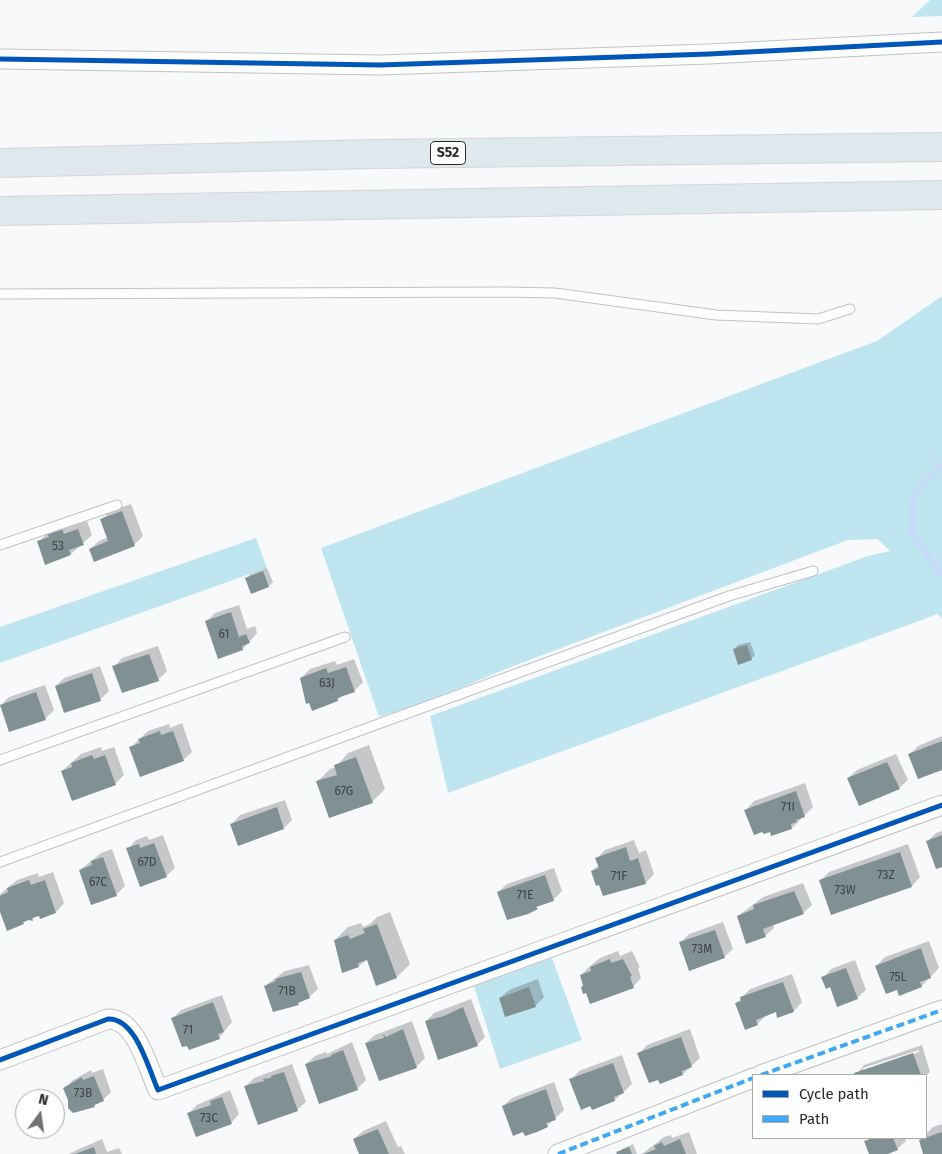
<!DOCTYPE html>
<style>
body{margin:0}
#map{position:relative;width:942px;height:1154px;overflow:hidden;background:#f7f9fa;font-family:"Fira Sans",sans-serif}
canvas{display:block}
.legend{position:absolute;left:752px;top:1074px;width:175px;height:65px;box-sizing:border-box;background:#fff;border:1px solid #a9aaaa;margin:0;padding:6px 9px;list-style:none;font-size:15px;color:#282a2a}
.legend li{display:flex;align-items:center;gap:10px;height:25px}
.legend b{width:25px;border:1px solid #a9aaaa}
.north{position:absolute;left:15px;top:1089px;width:50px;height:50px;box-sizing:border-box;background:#fff;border:1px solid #a9aaaa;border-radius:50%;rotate:14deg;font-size:14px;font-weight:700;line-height:20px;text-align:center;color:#282a2a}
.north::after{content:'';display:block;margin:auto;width:18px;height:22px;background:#707273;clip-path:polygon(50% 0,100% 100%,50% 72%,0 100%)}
</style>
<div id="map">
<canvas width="942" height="1154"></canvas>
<ul class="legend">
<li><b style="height:6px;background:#0057b8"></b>Cycle path</li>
<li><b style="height:6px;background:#3fa9f5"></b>Path</li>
</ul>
<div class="north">N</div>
</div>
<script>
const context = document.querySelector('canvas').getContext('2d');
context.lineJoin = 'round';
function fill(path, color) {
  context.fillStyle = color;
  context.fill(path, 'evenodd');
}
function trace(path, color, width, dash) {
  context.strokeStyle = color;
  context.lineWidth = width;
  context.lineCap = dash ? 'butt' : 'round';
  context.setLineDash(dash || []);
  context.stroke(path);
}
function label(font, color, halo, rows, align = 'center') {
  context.font = font + ' "Fira Sans",sans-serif';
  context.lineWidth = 5;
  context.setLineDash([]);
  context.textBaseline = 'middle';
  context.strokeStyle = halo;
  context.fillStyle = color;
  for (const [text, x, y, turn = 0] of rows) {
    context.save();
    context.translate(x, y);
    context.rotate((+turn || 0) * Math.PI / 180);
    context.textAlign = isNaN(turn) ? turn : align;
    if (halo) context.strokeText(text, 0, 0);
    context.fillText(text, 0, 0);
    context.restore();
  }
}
fill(new Path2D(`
 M930 0H942V16L912 17Z
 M942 296V619L938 614 448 793 430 716 868 556 890 551 878 539 848 540 508 668 427 702 379 717 321 548 877 341Z
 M256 538 267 568 0 663V627Z
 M552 958 582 1040 500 1069 474 986Z`), '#bfe5f0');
fill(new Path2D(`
 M131 504 143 536 134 545 90 549 99 541 108 537 102 520 110 511Z
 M70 521 72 526 87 521 92 535 71 554 46 563 39 542 47 533Z
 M267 568 273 582 269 586 247 578 250 574Z
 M239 605 247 629 255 626 257 633 243 649 207 621 215 613Z
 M750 642 755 655 751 659 734 649 738 645Z
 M158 646 167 671 158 680 114 667 122 658Z
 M354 659 363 682 354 691 343 695 338 700 310 702 301 678 310 669 335 661 337 665Z
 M100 666 109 691 100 700 56 686 64 678Z
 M45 685 54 710 45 719 1 705 9 697Z
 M182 723 192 752 183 760 130 748 148 731 169 724 170 728Z
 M942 736V769L910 754 918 746Z
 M369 745 385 789 372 802 317 782 330 769 336 767 348 753Z
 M101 747 102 751 114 747 124 775 115 784 62 771 81 754Z
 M896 754 908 780 899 788 848 778 857 770Z
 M805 783 813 807 792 828 770 831 746 810 754 801Z
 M285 800 292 820 284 828 239 844 232 824 240 815Z
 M942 831V866L928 841 936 833Z
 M163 835 175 868 166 876 128 849 136 840 147 836 149 840Z
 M634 840 639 853 646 850 654 874 646 883 604 895 592 871 599 865 597 858 605 850Z
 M908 844 920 877 912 886 832 914 820 881 829 872Z
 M112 849 125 886 117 894 92 903 80 870 101 853Z
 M554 868 562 891 553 900 498 892 507 884Z
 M53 872 64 903 56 912 40 917 37 915 32 920 30 918 23 923 0 908V894L17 880 38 873 39 877Z
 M803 883 812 905 803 913 773 924 774 928 765 936 738 916 763 897Z
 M390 912 410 964 397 977 376 984 368 959 359 966 335 940 348 927 361 923 363 927 370 924 377 917Z
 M723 922 733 949 724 957 680 943 689 934Z
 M929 941 939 968 922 986 898 988 876 966 885 957Z
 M618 951 620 956 632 951 640 967 638 968 641 978 633 987 585 985 581 975 589 967 600 958Z
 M855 960 866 990 857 998 831 986 823 978 831 969Z
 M309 965 318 989 309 997 265 986 285 971Z
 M792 974 802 1002 794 1011 778 1017 776 1011 766 1016 757 1024 737 1003 750 989Z
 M538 979 544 997 535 1006 500 998 509 990Z
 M222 995 232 1022 219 1038 172 1019 181 1010Z
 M471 999 485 1037 477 1045 426 1021 434 1013Z
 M412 1021 425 1058 416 1067 366 1043 375 1035Z
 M690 1029 700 1058 683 1074 639 1054 647 1045Z
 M352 1042 366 1080 357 1089 306 1064 315 1056 326 1052 327 1054Z
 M922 1045 930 1072 926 1076 856 1075 864 1065ZM919 1050V1052L863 1071V1068Z
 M622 1055 632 1084 615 1100 571 1080 579 1071Z
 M292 1064 306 1102 297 1110 246 1086 254 1078Z
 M103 1069 111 1092 103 1100 94 1106 69 1100 64 1089 73 1080 91 1070 92 1073Z
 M554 1082 564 1110 547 1126 503 1106 512 1098Z
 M230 1090 239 1114 231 1123 188 1114 197 1105Z
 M386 1121 398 1147 401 1146 405 1154H361L354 1139 363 1131Z
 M942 1124V1154H925L920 1140 926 1138V1134L933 1127Z
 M689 1132 697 1154H642L664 1137 671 1135 672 1138Z
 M870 1138H905L906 1141 897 1149 885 1154H870L866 1142Z
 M102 1139 107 1152 119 1148 122 1154H68Z
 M633 1144 637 1154H618L622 1149Z`), '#0003');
trace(new Path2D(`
 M942 464 916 491 913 500 912 534 942 575`), '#c5dbf8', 6);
fill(new Path2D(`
 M122 511 135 546 94 562 89 549 108 541 100 519Z
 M62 528 64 534 78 529 84 545 69 550 71 555 45 565 37 541 49 537 47 534Z
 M263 571 269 587 251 594 245 578Z
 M231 612 239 637 246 634 250 643 242 646 243 650 218 659 205 621Z
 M747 645 752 660 738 665 733 649Z
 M149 654 159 681 122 693 112 666Z
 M346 667 355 692 337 698 338 701 312 711 309 703 306 704 300 678 326 668 328 673Z
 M92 673 101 701 64 713 55 686Z
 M36 692 46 720 9 732 0 705Z
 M160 731 161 735 173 731 184 761 140 777 129 747 140 743 138 739Z
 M942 741V770L918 779 908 754Z
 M92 755 94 759 105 755 116 785 72 801 61 771 72 767 71 763Z
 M356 757 373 803 329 818 316 781 337 775 334 765Z
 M887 762 900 789 859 806 847 778Z
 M796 791 805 817 796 820 797 822 791 824 792 829 771 836 770 832 764 834 762 832 754 835 744 810Z
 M277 807 284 829 238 846 230 824Z
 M942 835V867L936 869 926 841Z
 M154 843 167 877 140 887 126 848 139 844 140 848Z
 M626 847 630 861 638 858 646 884 603 896 599 885 596 886 591 871 599 868 595 858Z
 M900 852 912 887 831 915 819 880Z
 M103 857 117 896 91 905 79 870 92 865 91 861Z
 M545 875 554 901 536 907 538 909 528 914 507 920 497 892Z
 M29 880 31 885 45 880 56 913 40 919 39 916 32 918 33 921 29 920 23 922 24 924 7 931 0 912V896L8 892 7 888Z
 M794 891 804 914 763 929 766 937 746 944 737 916 754 909 753 905Z
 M377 924 397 978 376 986 367 960 358 963 359 967 342 973 334 940 348 935 350 939 365 933 363 929Z
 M715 930 725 958 689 971 679 942Z
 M921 948 931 978 920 982 922 987 899 996 897 990 886 994 875 966Z
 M610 959 611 963 623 959 632 976 630 977 634 988 590 1004 586 993 583 994 581 987 583 986 580 975 591 971 590 967Z
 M846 968 858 999 837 1007 830 987 826 989 821 977Z
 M301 972 310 998 298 1003 299 1005 273 1012 264 986 276 981 275 979Z
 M783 982 794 1012 777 1018 776 1012 756 1020 758 1025 745 1030 735 1003 741 1001 740 997Z
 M529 987 536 1007 505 1017 499 998Z
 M213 1002 224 1032 218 1034 220 1039 189 1050 187 1046 182 1047 171 1018Z
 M463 1007 478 1046 438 1060 425 1021 444 1016Z
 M403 1029 417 1068 379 1081 365 1043 384 1038 383 1034 386 1037Z
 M681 1037 692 1067 682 1071 683 1075 660 1084 658 1080 649 1083 637 1053Z
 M343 1050 358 1090 319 1104 305 1064 332 1056 331 1055Z
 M913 1053 921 1075H854V1073Z
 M613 1063 624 1093 614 1097 615 1101 592 1110 590 1106 581 1110 569 1079Z
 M284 1072 298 1111 258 1125 244 1086 264 1081 263 1079 271 1078V1076Z
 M94 1076 104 1101 94 1105 95 1107 73 1113 68 1108V1100L63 1088 82 1077 83 1080Z
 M546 1089 556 1120 546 1123 548 1127 537 1132 525 1136 523 1132 513 1136 502 1106Z
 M222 1097 232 1124 196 1137 187 1113 211 1105 210 1101Z
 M378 1129 389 1154H359L353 1139Z
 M942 1132V1154H923L919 1140Z
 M874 1138H893L898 1150 888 1154H869L864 1141Z
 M680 1139 686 1154H644L656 1149 654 1146 662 1142 664 1146Z
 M94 1147 96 1154H75Z
 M629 1147 632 1154H617L616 1152Z`), '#819092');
const service = new Path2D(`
 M0 294 505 292 555 293 716 315 818 319 850 309
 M0 545 117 505
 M0 760 345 637
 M0 862 729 596 813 571`);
const minor = new Path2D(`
 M0 59 380 65 709 54 942 42
 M0 1060 108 1019C136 1018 148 1068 158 1090L942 805
 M761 1075 942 1010
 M558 1154 753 1078`);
const motorway = new Path2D(`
 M0 163 372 154 942 147
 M0 211 942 195`);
trace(service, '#c1c2c2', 11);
trace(minor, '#c1c2c2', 21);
trace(motorway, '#d5d6d7', 30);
trace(service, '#fefefe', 9);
trace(minor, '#fefefe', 19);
trace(motorway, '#dee8ed', 28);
trace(new Path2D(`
 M761 1075 942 1010
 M558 1154 753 1078`), '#3fa9f5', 4, [8, 4]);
trace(new Path2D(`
 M0 59 380 65 709 54 942 42
 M0 1060 108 1019C136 1018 148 1068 158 1090L942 805`), '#0057b8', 5);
label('12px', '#3e4444', null, [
 ["53",58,547],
 ["61",224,635],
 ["63J",327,684],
 ["67G",344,792],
 ["71I",788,808],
 ["67D",147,863],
 ["73Z",886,876],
 ["71F",619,877],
 ["67C",98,883],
 ["73W",845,891],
 ["71E",525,896],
 ["73M",702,950],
 ["75L",898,978],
 ["71B",287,992],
 ["71",188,1031],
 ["73B",83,1094],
 ["73C",209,1119]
]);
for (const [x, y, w] of [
 [448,153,35]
]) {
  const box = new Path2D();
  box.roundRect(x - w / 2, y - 11.5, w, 23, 4);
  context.fillStyle = '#fff';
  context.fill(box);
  trace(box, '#282a2a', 1);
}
label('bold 14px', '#282a2a', null, [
 ["S52",448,153]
]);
</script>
